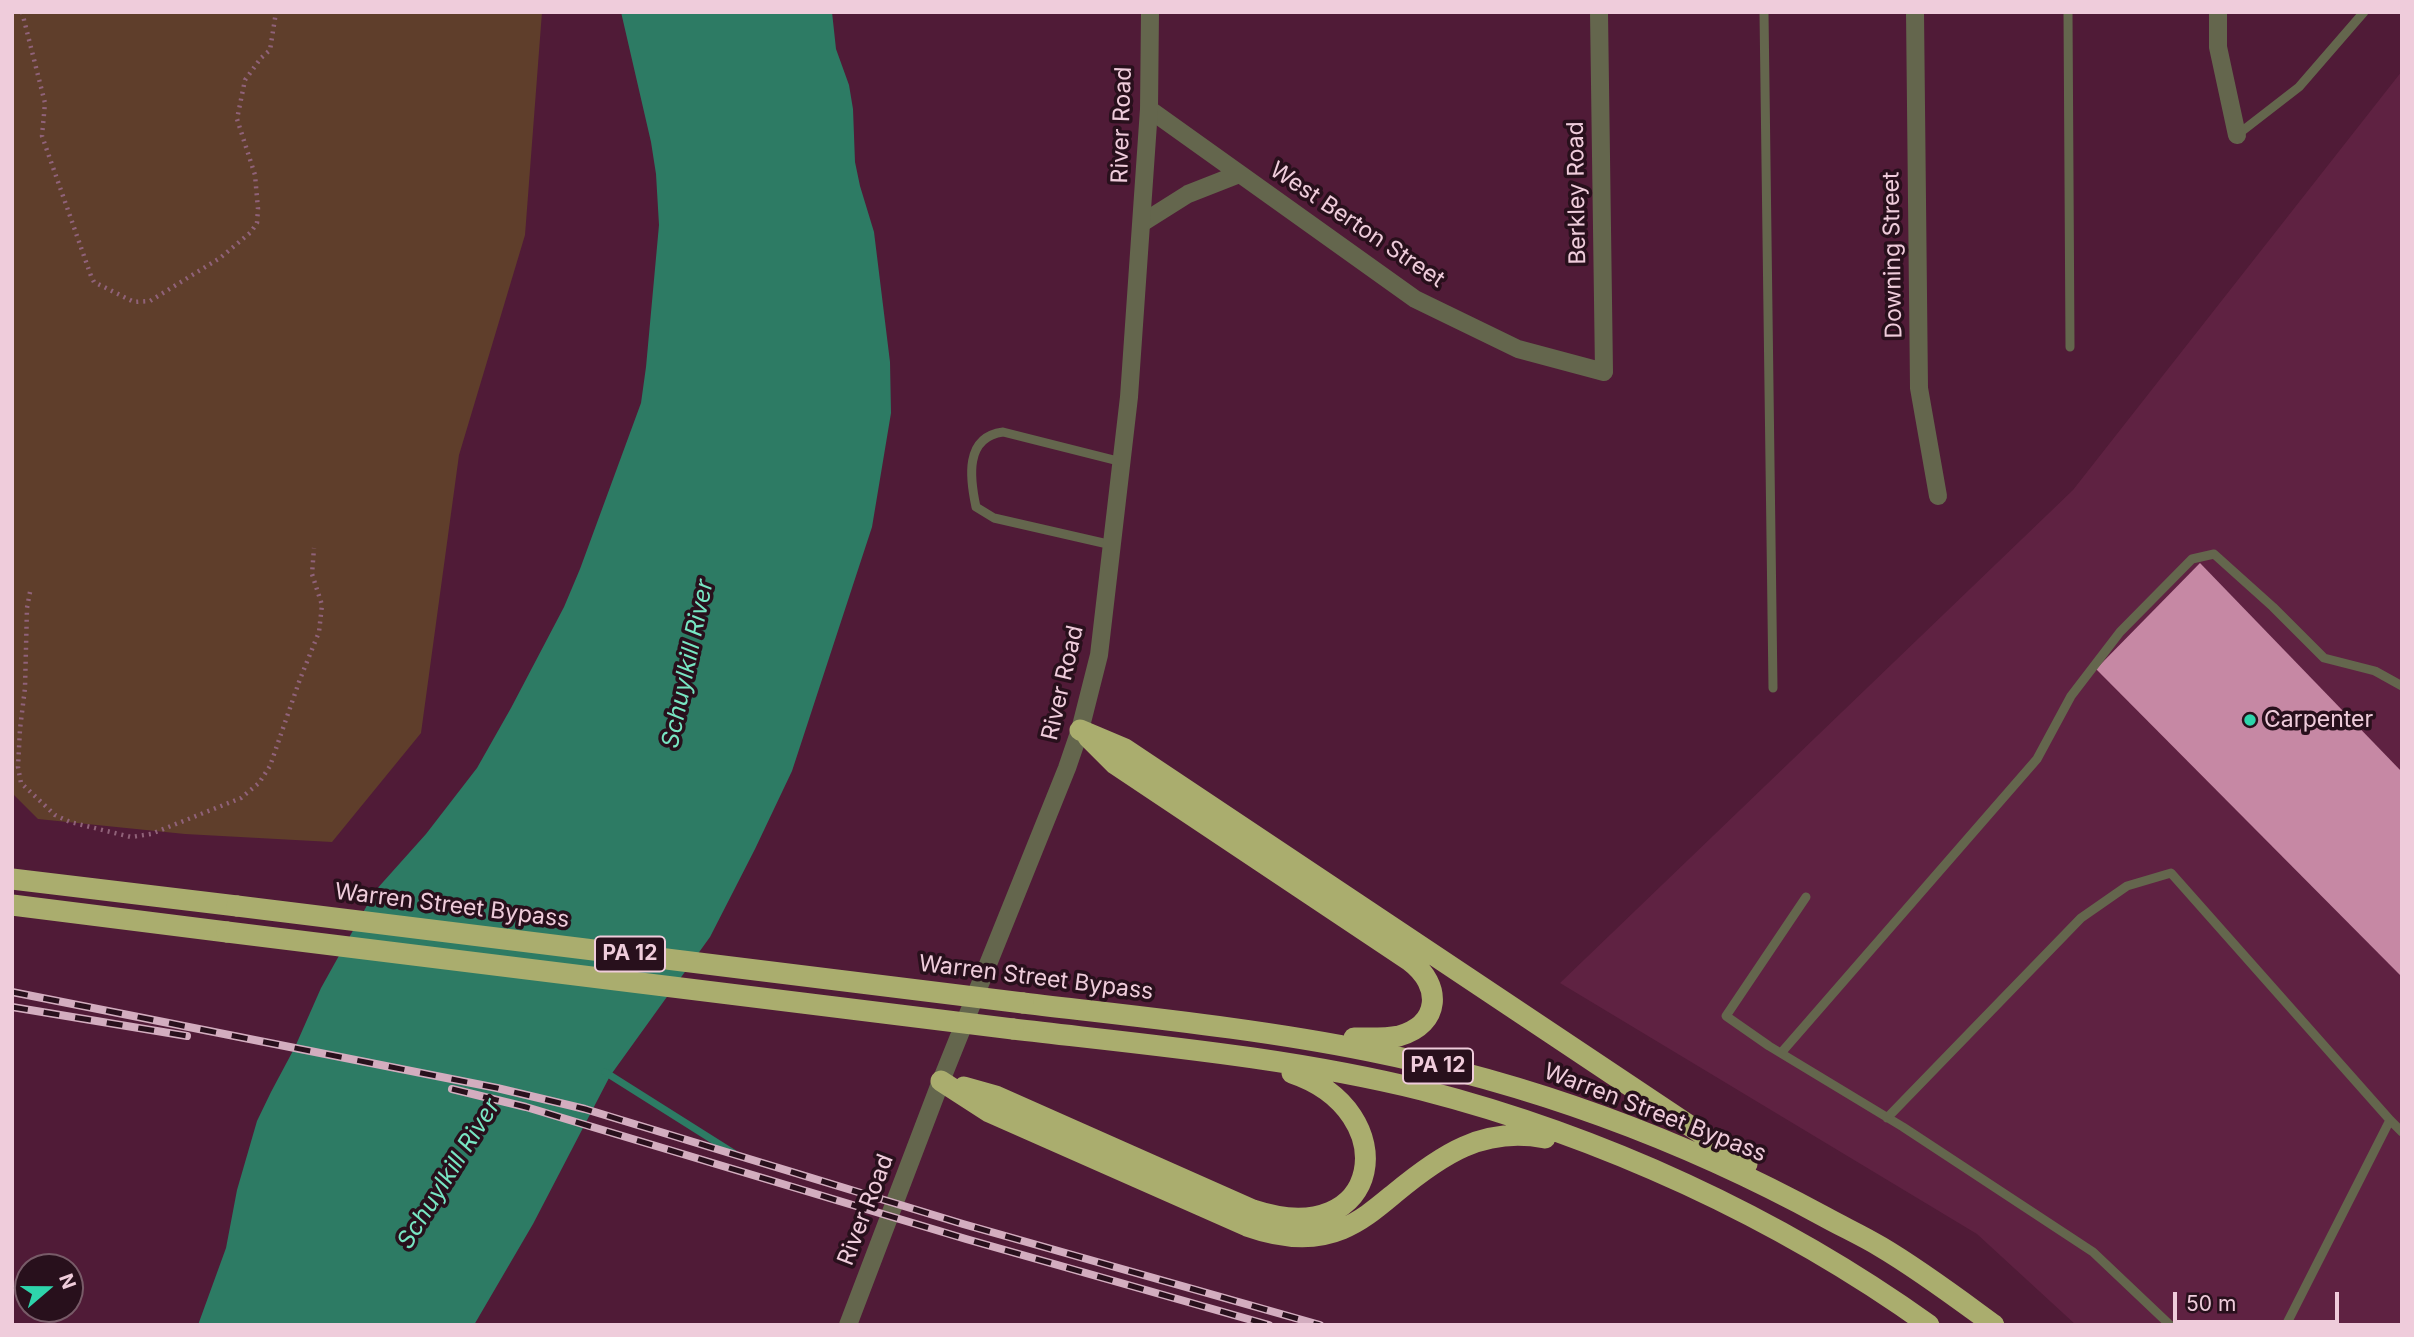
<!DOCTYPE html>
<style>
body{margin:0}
#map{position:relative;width:2414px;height:1337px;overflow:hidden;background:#501b37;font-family:Inter,sans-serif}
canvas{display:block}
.frame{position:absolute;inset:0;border:14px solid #efccdb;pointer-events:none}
.north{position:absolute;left:14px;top:1253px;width:70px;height:70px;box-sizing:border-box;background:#28101c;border:2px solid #785b68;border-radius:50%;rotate:70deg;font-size:19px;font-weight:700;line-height:28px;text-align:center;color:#efccdb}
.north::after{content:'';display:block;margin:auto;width:24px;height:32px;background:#2ed4ab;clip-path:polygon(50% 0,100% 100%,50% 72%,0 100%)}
.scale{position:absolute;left:2173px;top:1292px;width:166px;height:32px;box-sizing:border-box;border:4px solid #efccdb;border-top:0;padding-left:9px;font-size:21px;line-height:24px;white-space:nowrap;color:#efccdb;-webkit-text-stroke:5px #28101c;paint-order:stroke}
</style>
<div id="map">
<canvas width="2414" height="1337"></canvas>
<div class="frame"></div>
<div class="north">N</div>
<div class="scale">50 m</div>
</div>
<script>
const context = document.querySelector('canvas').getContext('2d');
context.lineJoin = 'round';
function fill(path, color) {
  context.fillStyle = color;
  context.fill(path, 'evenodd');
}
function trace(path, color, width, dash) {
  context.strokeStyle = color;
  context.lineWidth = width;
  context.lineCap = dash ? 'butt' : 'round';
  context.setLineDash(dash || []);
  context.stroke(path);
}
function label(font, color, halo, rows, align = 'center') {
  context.font = font + ' Inter,sans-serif';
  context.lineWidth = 7;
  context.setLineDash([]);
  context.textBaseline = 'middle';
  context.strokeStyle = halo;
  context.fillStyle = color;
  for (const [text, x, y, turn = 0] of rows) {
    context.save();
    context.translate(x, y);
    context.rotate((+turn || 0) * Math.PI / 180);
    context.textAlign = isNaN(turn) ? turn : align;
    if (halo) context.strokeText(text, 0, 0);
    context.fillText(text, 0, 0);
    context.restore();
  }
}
fill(new Path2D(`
 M2402 71V1325H2076L1977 1234 1560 983 2073 490Z`), '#5f2242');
fill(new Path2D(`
 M12 12H542L525 235 459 455 421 733 332 842 185 834 38 819 12 793Z`), '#5f3e2b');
fill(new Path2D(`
 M621 12H832L836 49 849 85 853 109 855 162 860 186 874 232 890 362 891 413 872 527 792 771 755 849 710 937 610 1076 533 1224 474 1325H198L226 1248 237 1190 257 1121 271 1092 295 1047 321 988 375 891 426 834 477 768 511 708 564 607 580 569 641 403 646 367 659 225 656 174 651 142Z`), '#2d7b64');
trace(new Path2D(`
 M605 1072 735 1154`), '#2d7b64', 7);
fill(new Path2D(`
 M2200 563 2402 772V977L2096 669Z`), '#c688a4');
trace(new Path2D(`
 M22 12 45 103 42 136 91 276 94 282 134 302 150 301 220 258 251 232 257 223 258 209 255 175 237 119 245 80 261 58 270 50 276 12
 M30 592 27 608 25 688 20 729 18 767 21 783 55 815 70 822 131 837 151 834 241 798 259 783 270 766 300 679 319 632 322 605 312 574 314 548`), '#906279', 4.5, [2, 5]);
trace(new Path2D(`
 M1764 12 1773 688
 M2068 12 2070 347
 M2237 135 2299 87 2364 12
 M1112 545 994 518 976 507C970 479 964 437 1003 432L1122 462
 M1806 897 1726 1016 1769 1046 1903 1127 2093 1252 2170 1325
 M1781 1053 2037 759 2071 696 2120 632 2192 559 2214 554 2273 607 2324 658 2375 671 2402 686
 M1887 1118 2081 918 2127 886 2171 873 2390 1120
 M2286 1325 2390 1120 2402 1132`), '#64664d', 9);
trace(new Path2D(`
 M1915 12 1919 388 1938 496
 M2218 12V47L2237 135
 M1149 109 1415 299 1518 349 1604 372 1599 12
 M1142 223 1188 194 1239 174
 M848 1325 941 1081`), '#64664d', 18);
trace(new Path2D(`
 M941 1081 1067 768 1080 730 1099 655 1129 397 1149 109 1150 12`), '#64664d', 18);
trace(new Path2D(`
 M1080 730 1125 749 1747 1164
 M1088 737 1115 764 1410 961C1442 985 1441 1024 1399 1036 1384 1039 1369 1038 1354 1038
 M12 879 237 906
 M12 905 227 932
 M1023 1003C1139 1017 1255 1028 1369 1051 1529 1083 1682 1139 1825 1217 1843 1227 1863 1236 1881 1247 1920 1270 1957 1298 1994 1325
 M1013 1029C1149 1045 1288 1057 1422 1090 1601 1136 1778 1217 1929 1325
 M941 1081 989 1112 1247 1226C1278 1237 1311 1242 1342 1229 1362 1221 1378 1207 1395 1193 1441 1155 1483 1126 1545 1138
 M964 1087 996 1096 1253 1210C1384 1253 1405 1111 1292 1073`), '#aaad6e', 21);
const rail = new Path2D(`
 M12 992 497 1088 585 1109 963 1224 1320 1325
 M12 1007 187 1036
 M452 1089 526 1107 966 1239 1269 1325`);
trace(rail, '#d3adbf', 8);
trace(rail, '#28101c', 5, [16]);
trace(new Path2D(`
 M237 906 1023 1003
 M227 932 1013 1029`), '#aaad6e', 21);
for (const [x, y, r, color] of [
 [2250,720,7,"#2ed4ab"]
]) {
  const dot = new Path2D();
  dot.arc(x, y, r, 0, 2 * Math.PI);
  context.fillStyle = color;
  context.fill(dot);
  trace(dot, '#28101c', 2.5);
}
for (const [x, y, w] of [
 [630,954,70],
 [1438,1066,70]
]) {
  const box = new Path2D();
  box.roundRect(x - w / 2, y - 17.5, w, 35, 5);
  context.fillStyle = '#28101c';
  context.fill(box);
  trace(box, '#efccdb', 2);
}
label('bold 21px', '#efccdb', null, [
 ["PA 12",630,954],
 ["PA 12",1438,1066]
]);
label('23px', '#efccdb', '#28101c', [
 ["River Road",1122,125,-88],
 ["Berkley Road",1577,193,-91],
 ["West Berton Street",1357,225,34],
 ["Downing Street",1893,255,-91],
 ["River Road",1063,683,-77],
 ["Warren Street Bypass",452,906,7],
 ["Warren Street Bypass",1036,978,7],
 ["Warren Street Bypass",1655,1113,21],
 ["River Road",866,1210,-69]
]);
label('23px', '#efccdb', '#28101c', [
 ["Carpenter",2264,720]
], 'left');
label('italic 24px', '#78e6c3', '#28101c', [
 ["Schuylkill River",688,664,-78],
 ["Schuylkill River",449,1174,-58]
]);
</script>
